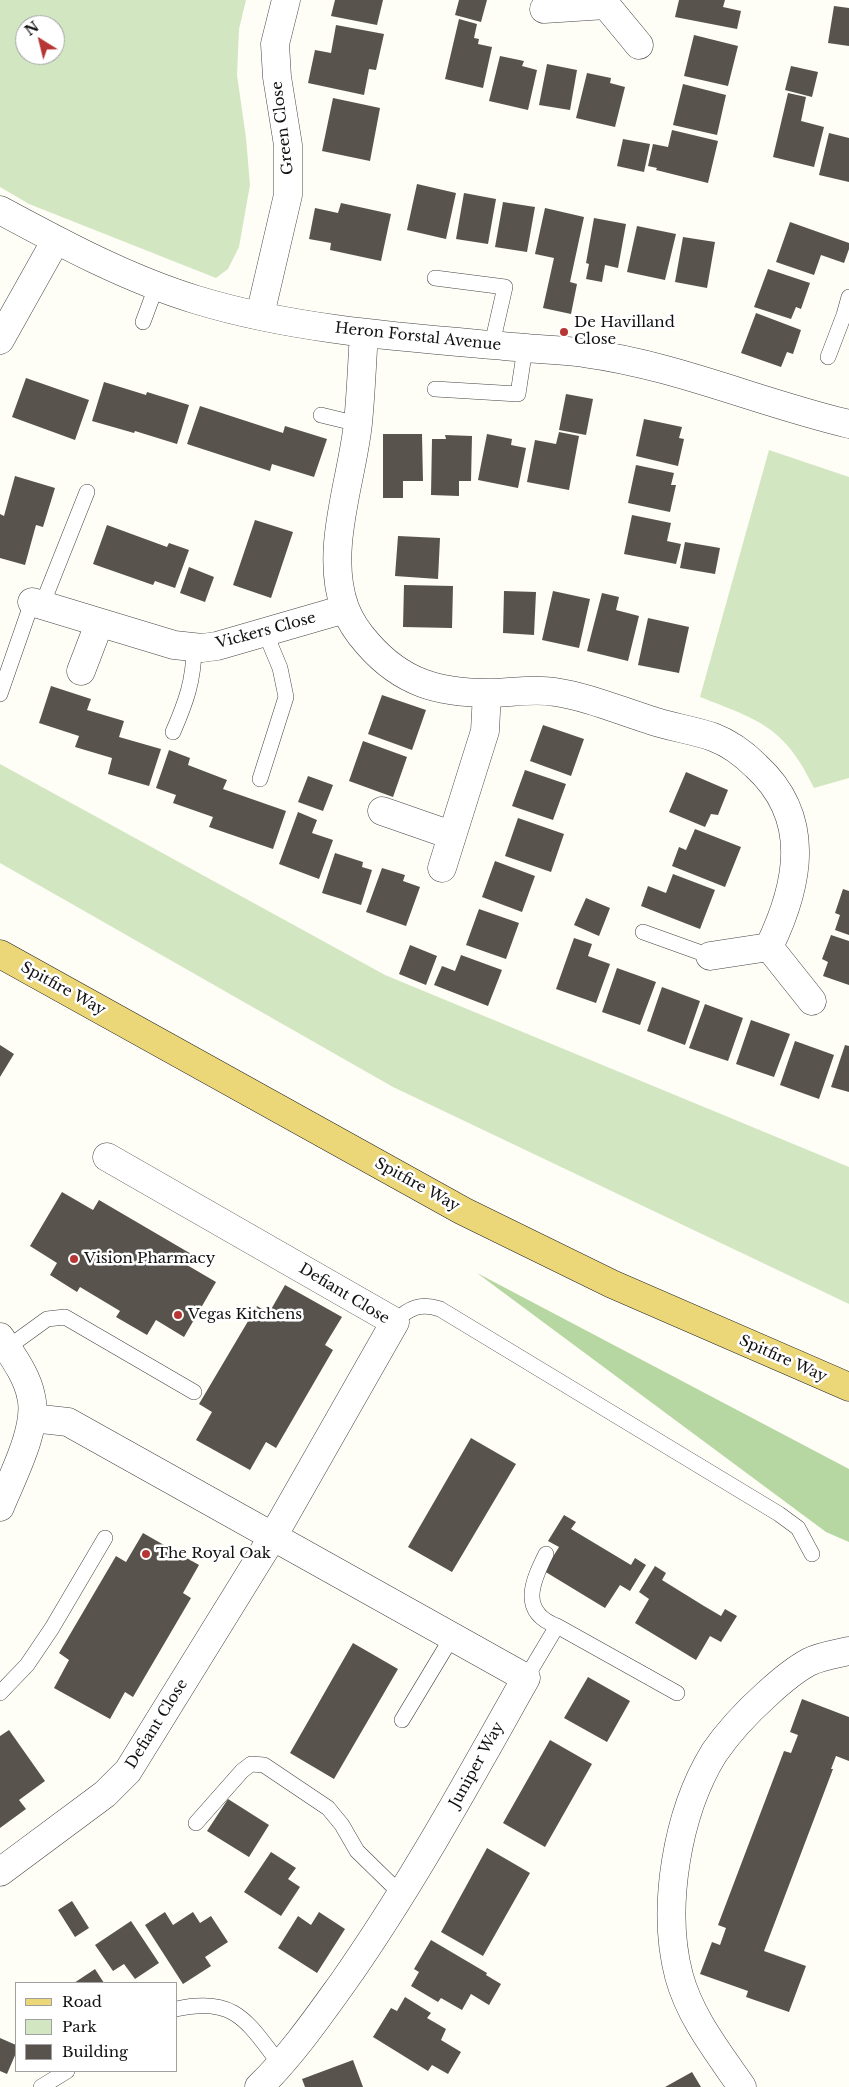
<!DOCTYPE html>
<style>
body{margin:0}
#map{position:relative;width:849px;height:2087px;overflow:hidden;background:#fefdf6;font-family:"Libre Baskerville",serif}
canvas{display:block}
.legend{position:absolute;left:15px;top:1982px;width:162px;height:90px;box-sizing:border-box;background:#fff;border:1px solid #a0a0a0;margin:0;padding:6px 9px;list-style:none;font-size:15px;color:#111}
.legend li{display:flex;align-items:center;gap:10px;height:25px}
.legend b{width:25px;border:1px solid #a0a0a0}
.north{position:absolute;left:15px;top:15px;width:50px;height:50px;box-sizing:border-box;background:#fff;border:1px solid #a0a0a0;border-radius:50%;rotate:324deg;font-size:14px;font-weight:700;line-height:20px;text-align:center;color:#111}
.north::after{content:'';display:block;margin:auto;width:18px;height:22px;background:#b53634;clip-path:polygon(50% 0,100% 100%,50% 72%,0 100%)}
</style>
<div id="map">
<canvas width="849" height="2087"></canvas>
<ul class="legend">
<li><b style="height:6px;background:#ecd778"></b>Road</li>
<li><b style="height:14px;background:#d2e7c1"></b>Park</li>
<li><b style="height:14px;background:#59534e"></b>Building</li>
</ul>
<div class="north">N</div>
</div>
<script>
const context = document.querySelector('canvas').getContext('2d');
context.lineJoin = 'round';
function fill(path, color) {
  context.fillStyle = color;
  context.fill(path, 'evenodd');
}
function trace(path, color, width, dash) {
  context.strokeStyle = color;
  context.lineWidth = width;
  context.lineCap = dash ? 'butt' : 'round';
  context.setLineDash(dash || []);
  context.stroke(path);
}
function label(font, color, halo, rows, align = 'center') {
  context.font = font + ' "Libre Baskerville",serif';
  context.lineWidth = 5;
  context.setLineDash([]);
  context.textBaseline = 'middle';
  context.strokeStyle = halo;
  context.fillStyle = color;
  for (const [text, x, y, turn = 0] of rows) {
    context.save();
    context.translate(x, y);
    context.rotate((+turn || 0) * Math.PI / 180);
    context.textAlign = isNaN(turn) ? turn : align;
    if (halo) context.strokeText(text, 0, 0);
    context.fillText(text, 0, 0);
    context.restore();
  }
}
fill(new Path2D(`
 M0 0H246L239 29 237 75 246 138 250 185 239 247 228 269 216 278 29 204 0 187ZM25 25H55V55H25Z
 M769 450 849 477V778L814 788C785 727 759 720 700 697Z
 M0 764 385 975 849 1167V1304L393 1087 0 863Z`), '#d2e7c1');
fill(new Path2D(`
 M477 1273 849 1469V1542L826 1532Z`), '#b6d6a2');
fill(new Path2D(`
 M335 0H383L377 25 331 16Z
 M459 0H487L481 22 455 15Z
 M679 0H725L723 7 741 11 737 29 675 17Z
 M834 6 849 8V46L828 43Z
 M459 19 477 24 474 38 479 39 478 44 492 47 483 88 445 79Z
 M336 25 384 34 376 70 369 69 364 95 308 83 315 50 331 53Z
 M694 35 738 46 728 86 684 76Z
 M500 56 524 61 522 66 537 70 528 110 489 101Z
 M547 64 577 70 570 110 539 105Z
 M791 66 818 72 812 97 785 90Z
 M587 73 611 78 610 83 625 87 615 127 576 118Z
 M683 84 726 95 717 135 673 125Z
 M788 93 806 97 801 121 824 127 814 167 773 157Z
 M333 98 380 108 370 161 322 151Z
 M672 130 718 141 708 183 656 170 657 168 648 166 653 144 668 147Z
 M829 133 849 138V182L819 175Z
 M623 139 650 144 644 172 617 166Z
 M417 184 456 193 446 239 407 230Z
 M464 193 496 199 488 244 456 239Z
 M503 202 535 207 527 252 495 247Z
 M341 203 391 214 381 261 330 250 331 243 309 239 315 208 338 213Z
 M545 208 584 217 570 282 577 284 571 314 543 308 554 258 535 254Z
 M594 218 626 224 618 268 605 265 602 282 586 279 589 264 586 263Z
 M790 222 849 243V249L844 263 821 255 814 275 776 262Z
 M637 226 676 234 665 280 627 272Z
 M683 237 715 242 707 288 675 282Z
 M768 269 810 283 801 309 796 307 791 319 754 307Z
 M756 313 801 330 793 354 787 352 781 367 741 353Z
 M26 378 89 400 75 440 12 417Z
 M104 382 146 395 147 392 189 405 177 444 135 431 134 433 92 421Z
 M566 394 593 399 586 435 559 430Z
 M200 406 283 433 285 426 327 439 314 477 272 464 270 471 187 444Z
 M644 419 682 427 679 438 684 439 678 466 636 456Z
 M559 432 579 436 569 490 527 482 535 440 556 444Z
 M383 434H422L423 481H403V498H383Z
 M487 434 512 439 511 445 526 448 518 488 478 480Z
 M445 435 472 436 471 481H459V496L431 495 432 439H446Z
 M636 465 674 473 671 485H676L670 512 628 503Z
 M15 476 55 488 43 527 36 525 25 565 0 558V514L4 516Z
 M632 515 671 523 667 541 681 544 676 564 624 554Z
 M255 520 293 532 271 598 233 585Z
 M107 525 167 547 169 543 189 550 175 588 155 581 153 585 93 564Z
 M398 536 440 538 438 579 395 576Z
 M685 542 720 548 715 574 680 568Z
 M189 567 214 577 205 602 180 593Z
 M404 585 453 586 452 628 403 627Z
 M504 591 536 592 534 635 503 633Z
 M553 591 590 599 579 648 542 640Z
 M602 593 619 597 616 610 639 616 628 661 587 651Z
 M648 618 689 627 679 673 638 665Z
 M51 686 91 699 87 710 124 721 119 737 161 749 149 786 108 774 112 758 75 747 79 736 39 723Z
 M382 695 426 710 412 750 368 734Z
 M543 725 584 739 571 776 530 761Z
 M363 741 407 757 393 797 349 781Z
 M169 750 190 758 188 765 227 780 223 789 286 811 273 849 209 827 213 817 173 803 176 795 156 788Z
 M525 770 566 784 553 820 512 806Z
 M686 772 728 790 718 815 711 814 705 827 669 812Z
 M308 776 333 785 323 811 298 802Z
 M298 812 317 820 312 833 333 840 319 879 279 864Z
 M518 818 564 834 551 872 505 856Z
 M695 829 741 847 725 887 672 866 679 847 686 850Z
 M335 853 363 862 362 867 372 870 361 905 322 893Z
 M495 861 535 876 522 912 482 897Z
 M382 868 405 875 403 881 420 887 406 926 366 912Z
 M673 874 715 890 700 929 641 906 648 886 666 893Z
 M843 889 849 891V935L835 930 840 915 835 913Z
 M586 898 610 908 599 936 574 925Z
 M479 909 519 923 506 959 466 945Z
 M831 935 849 941V985L823 976 828 962 822 959Z
 M574 938 592 944 588 956 610 964 596 1003 556 989Z
 M410 945 437 956 426 985 399 974Z
 M461 955 502 970 488 1006 434 985 442 966 455 971Z
 M617 968 656 982 640 1025 602 1012Z
 M662 987 700 1001 685 1045 647 1031Z
 M705 1004 743 1018 728 1061 689 1048Z
 M751 1020 790 1034 774 1077 736 1064Z
 M795 1041 834 1055 819 1099 780 1085Z
 M0 1045 14 1054 0 1077Z
 M845 1045 849 1046V1092L831 1087Z
 M62 1192 93 1210 99 1200 193 1255 187 1265 216 1282 184 1337 156 1320 147 1335 116 1317 120 1311 80 1287 77 1292 50 1275 57 1263 30 1246Z
 M285 1285 342 1317 325 1345 333 1350 276 1448 266 1442 250 1470 196 1440 212 1412 199 1404 257 1306 269 1313Z
 M471 1438 516 1464 452 1572 408 1547Z
 M564 1515 576 1522 571 1529 631 1565 635 1558 646 1565 630 1591 620 1585 605 1608 544 1571 559 1547 548 1541Z
 M143 1533 199 1565 183 1593 191 1598 133 1697 125 1692 110 1719 54 1688 69 1660 59 1653 116 1556 126 1562Z
 M655 1566 666 1573 662 1580 704 1606 721 1616 725 1609 737 1616 721 1642 710 1636 696 1660 635 1623 649 1599 639 1592Z
 M353 1643 398 1669 334 1779 290 1753Z
 M588 1677 630 1701 607 1742 564 1718Z
 M802 1699 849 1717V1761L836 1756 831 1769H833L764 1951 806 1966 789 2012 746 1997 748 1991 700 1974 712 1942 720 1945 726 1928 718 1925 784 1751 791 1753 798 1735 790 1732Z
 M9 1730 45 1781 19 1800 26 1809 0 1828V1736Z
 M550 1740 592 1764 545 1847 503 1823Z
 M228 1799 269 1825 249 1857 207 1831Z
 M487 1848 530 1873 483 1956 441 1932Z
 M271 1852 296 1868 288 1879 300 1887 281 1916 244 1892Z
 M72 1901 89 1928 75 1937 58 1910Z
 M165 1912 173 1925 193 1912 200 1923 211 1916 228 1942 205 1957 211 1966 183 1984 145 1925Z
 M319 1912 345 1929 317 1973 278 1948 298 1916 311 1925Z
 M131 1921 159 1963 135 1979 124 1964 113 1971 95 1945Z
 M431 1940 487 1973 486 1975 501 1984 489 2005 471 1994 462 2010 441 1998 438 2002 411 1986 419 1972 414 1969Z
 M95 1969 104 1983H74Z
 M405 1997 431 2013 427 2018 446 2029 441 2040 461 2052 448 2074 432 2065 428 2071 373 2037 391 2008 397 2011Z
 M0 2038 16 2045V2053L7 2074 0 2071Z
 M353 2060 363 2087H305L302 2079Z
 M692 2072 701 2087H665Z`), '#59534e');
const lane = new Path2D(`
 M435 278 505 287 492 344
 M143 322 156 287
 M828 357 844 315 849 297
 M435 389 518 394 525 348
 M321 415 358 424
 M42 605 87 492
 M0 694 32 602
 M173 732C186 702 194 680 194 647
 M260 779 286 697 280 668 265 632
 M643 932 710 956
 M395 1322C409 1307 421 1303 440 1309L779 1514 798 1528 812 1554
 M7 1348 47 1319 65 1317 194 1392
 M546 1554C533 1580 518 1612 557 1626
 M526 1678 557 1626 677 1693
 M0 1693 27 1665 52 1628 105 1538
 M402 1720 452 1637
 M196 1823 242 1771 251 1764 264 1765 328 1808 342 1825 357 1851 401 1894
 M176 2009C236 1996 247 2022 280 2064
 M41 2087 67 2071`);
const street = new Path2D(`
 M544 9 606 5 639 45
 M0 210C63 244 128 279 197 300 302 332 417 338 526 348 545 350 565 350 584 353 675 365 760 403 849 424
 M260 315 288 195V145L277 77 275 44 286 0
 M364 333C362 363 361 393 358 423 352 481 324 551 345 608 350 621 359 634 368 644 402 683 439 693 489 693 511 693 534 688 555 692 588 697 618 710 650 720 670 727 693 730 713 737 729 743 744 754 756 766 813 818 799 885 769 947
 M0 340 56 240
 M32 602 174 645 202 648 217 646 345 609
 M81 671 99 624
 M382 811 451 835
 M442 868 485 731 487 693
 M710 956 769 947 812 1001
 M0 1337C11 1354 27 1375 31 1396 39 1427 12 1477 0 1507
 M32 1418 68 1422C220 1508 373 1593 526 1678 468 1781 412 1884 344 1981 318 2017 291 2056 259 2087
 M0 1872 105 1794 128 1771 272 1538 395 1322 107 1157
 M742 2087C718 2052 690 2017 679 1976 661 1908 677 1813 714 1753 729 1731 747 1712 767 1694 779 1683 794 1670 809 1662 821 1656 836 1654 849 1651`);
const primary = new Path2D(`
 M0 954 463 1211 612 1284 849 1387`);
trace(lane, '#444', 16);
trace(street, '#444', 29);
trace(primary, '#222', 29);
trace(lane, '#fff', 15);
trace(street, '#fff', 28);
trace(primary, '#ecd778', 28);
for (const [x, y, r, color] of [
 [564,332,5,"#b53634"],
 [74,1259,5,"#b53634"],
 [178,1315,5,"#b53634"],
 [146,1554,5,"#b53634"]
]) {
  const dot = new Path2D();
  dot.arc(x, y, r, 0, 2 * Math.PI);
  context.fillStyle = color;
  context.fill(dot);
  trace(dot, '#fff', 2);
}
label('15px', '#111', '#fff', [
 ["Green Close",283,128,-97],
 ["Heron Forstal Avenue",418,337,6],
 ["Vickers Close",266,631,-15],
 ["Spitfire Way",63,989,29],
 ["Spitfire Way",417,1185,29],
 ["Defiant Close",344,1294,31],
 ["Spitfire Way",783,1359,24],
 ["Defiant Close",157,1724,-58],
 ["Juniper Way",477,1765,-61]
]);
label('15px', '#111', '#fff', [
 ["De Havilland",574,323],
 ["Close",574,340],
 ["Vision Pharmacy",84,1259],
 ["Vegas Kitchens",188,1315],
 ["The Royal Oak",156,1554]
], 'left');
</script>
